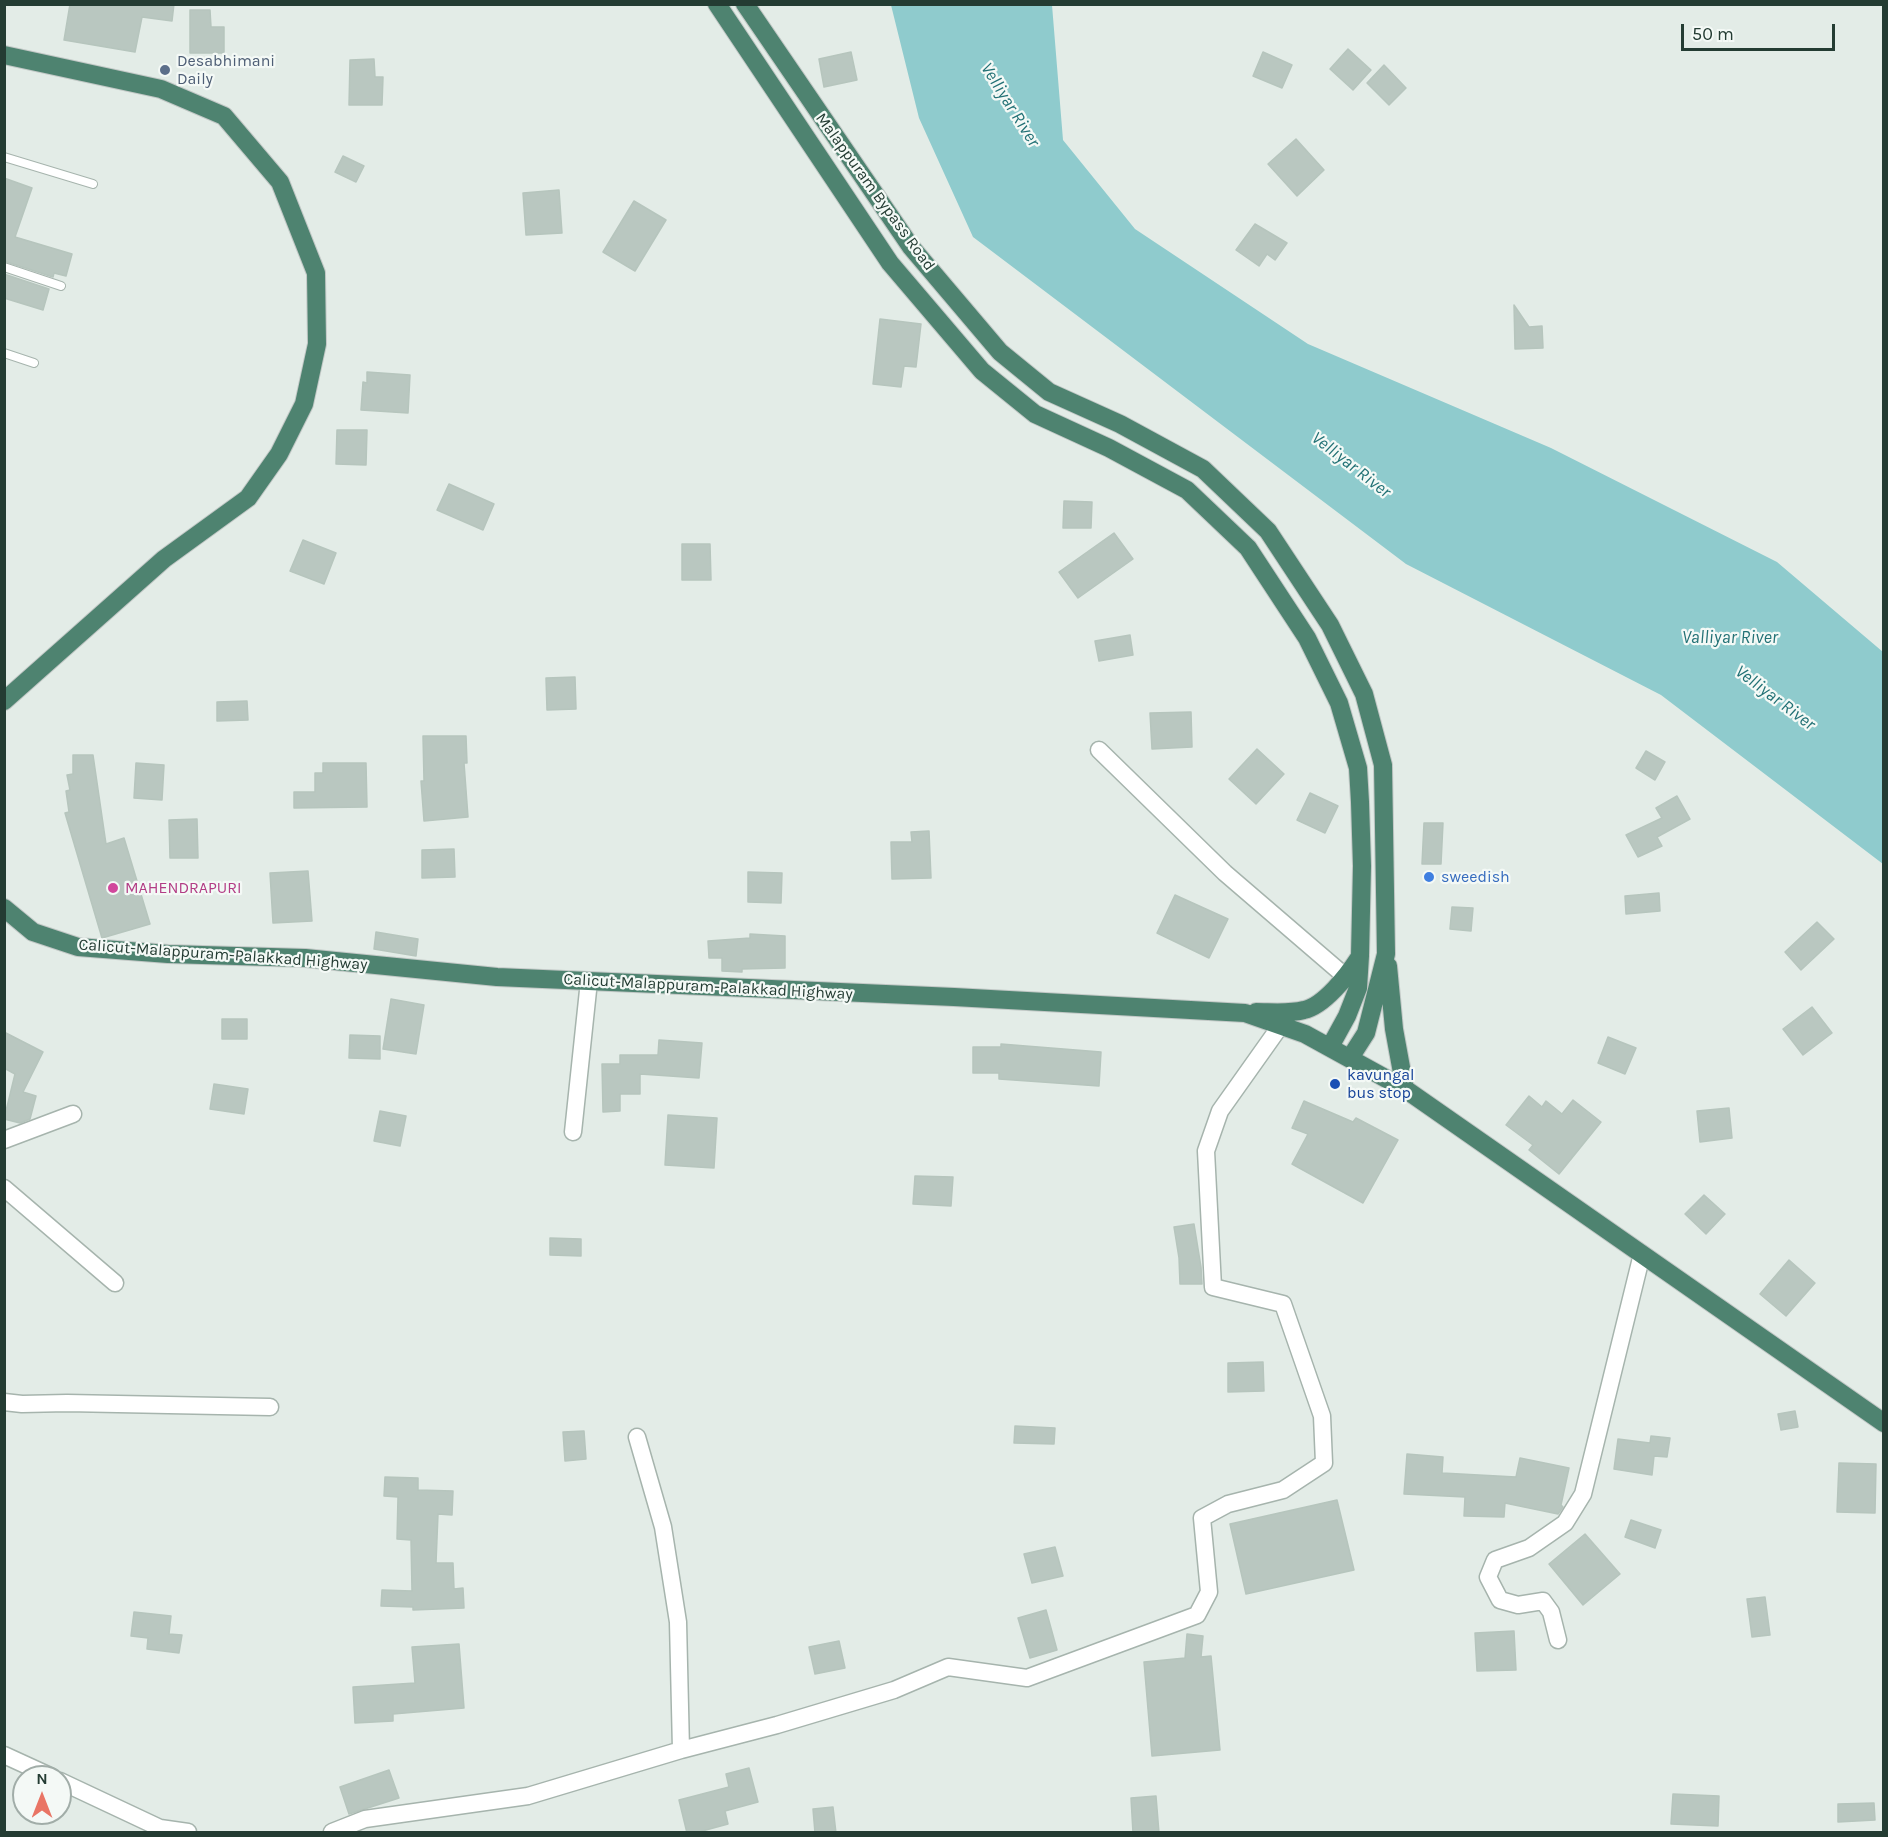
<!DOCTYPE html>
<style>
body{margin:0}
#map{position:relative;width:1888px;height:1837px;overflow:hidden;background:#e3ece7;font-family:Karla,sans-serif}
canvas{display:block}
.frame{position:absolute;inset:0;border:6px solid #243c33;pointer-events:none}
.north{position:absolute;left:12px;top:1765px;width:60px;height:60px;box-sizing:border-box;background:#f4f9f6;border:2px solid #a1ada8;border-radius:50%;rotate:0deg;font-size:16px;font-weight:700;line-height:24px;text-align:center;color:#243c33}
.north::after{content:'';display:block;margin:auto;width:21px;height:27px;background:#e97565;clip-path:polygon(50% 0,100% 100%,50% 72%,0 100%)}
.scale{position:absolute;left:1681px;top:24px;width:154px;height:27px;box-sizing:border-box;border:3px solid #243c33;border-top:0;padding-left:8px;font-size:18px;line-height:21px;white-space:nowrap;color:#243c33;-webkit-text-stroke:4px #f4f9f6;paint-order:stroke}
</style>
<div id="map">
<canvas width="1888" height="1837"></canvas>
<div class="frame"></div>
<div class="north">N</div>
<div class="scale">50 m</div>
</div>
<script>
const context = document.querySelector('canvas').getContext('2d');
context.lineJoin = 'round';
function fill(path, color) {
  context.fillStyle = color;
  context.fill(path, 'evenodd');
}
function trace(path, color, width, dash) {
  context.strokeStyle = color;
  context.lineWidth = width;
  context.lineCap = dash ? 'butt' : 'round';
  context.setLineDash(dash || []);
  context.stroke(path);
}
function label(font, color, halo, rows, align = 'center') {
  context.font = font + ' Karla,sans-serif';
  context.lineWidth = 4.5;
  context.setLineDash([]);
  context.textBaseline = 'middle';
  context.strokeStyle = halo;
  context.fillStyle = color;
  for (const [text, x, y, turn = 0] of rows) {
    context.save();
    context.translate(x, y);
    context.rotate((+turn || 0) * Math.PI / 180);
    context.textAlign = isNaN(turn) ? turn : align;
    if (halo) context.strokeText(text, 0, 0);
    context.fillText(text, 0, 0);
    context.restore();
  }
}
fill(new Path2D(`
 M891 5H1052L1063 140 1135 229 1308 344 1551 448 1777 562 1883 652V864L1661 695 1406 564 973 237 919 118Z`), '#8fcbcd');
const building = new Path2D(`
 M70 4H174L172 21 142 17 135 52 64 40Z
 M190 10H210L211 27H224V53H190Z
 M1348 49 1371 70 1353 90 1330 69Z
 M851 52 857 80 824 87 819 59Z
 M1263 52 1292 65 1282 88 1253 76Z
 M374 59 375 77H383L382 105H349L350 60Z
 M1384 65 1406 88 1389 105 1367 83Z
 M1296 139 1324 170 1297 196 1268 164Z
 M343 156 364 166 356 182 335 172Z
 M4 178 32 188 15 237 72 254 66 276 54 273 53 277 4 261Z
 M559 190 562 233 526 235 523 193Z
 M634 201 666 220 635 271 603 252Z
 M1255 224 1287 243 1275 260 1267 254 1259 266 1236 250Z
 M4 274 49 289 43 310 4 298Z
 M1514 305 1529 327 1542 326 1543 348 1515 349Z
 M880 319 921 324 916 367 904 366 901 387 873 384Z
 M367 372 410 375 408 413 361 410 363 382 367 383Z
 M337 430H367L366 465 336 464Z
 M449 484 494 504 483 530 437 510Z
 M1064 501 1092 502 1091 528H1063Z
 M1114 533 1133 559 1078 598 1059 572Z
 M303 540 336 553 324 584 290 571Z
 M682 544H710L711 580H682Z
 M1130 635 1133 655 1099 661 1095 641Z
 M575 677 576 709 547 710 546 678Z
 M247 701 248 720 217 721V702Z
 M1191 712 1192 747 1152 749 1150 713Z
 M423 736H466L467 763H464L468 817 424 821 421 781H424Z
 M1257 749 1284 774 1256 804 1229 779Z
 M1646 751 1665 762 1655 780 1636 768Z
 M73 755H93L106 844 124 838 150 924 102 938 65 813 69 812 66 791 70 790 67 775 73 774Z
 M136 763 164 765 162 800 134 798Z
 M323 763H366L367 807 294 808V792H315V773H323Z
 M1310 793 1338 806 1325 833 1297 820Z
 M1677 796 1690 819 1657 837 1662 846 1638 857 1626 835 1662 818 1656 808Z
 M197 819 198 858H170L169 820Z
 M1424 823H1443L1441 864H1422Z
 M929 831 931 878 892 879 891 842H912L911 832Z
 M454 849 455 877 422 878V850Z
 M308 871 312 921 273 923 270 873Z
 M748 872 782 873 781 903 748 902Z
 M1659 893 1660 911 1626 914 1625 896Z
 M1175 895 1228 919 1209 958 1157 933Z
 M1452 907 1473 908 1471 931 1450 929Z
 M1817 922 1834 939 1801 970 1785 952Z
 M376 932 418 939 416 956 374 949Z
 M750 934 785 936V968L742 969V972L722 971V958H709L708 941 750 938Z
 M391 999 424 1005 416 1054 383 1049Z
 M1812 1007 1832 1033 1803 1055 1783 1029Z
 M222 1019H247V1039H222Z
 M4 1032 43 1052 23 1092 36 1096 30 1119 20 1123 4 1119 15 1074 4 1068Z
 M350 1035 380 1036V1059L349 1058Z
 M1608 1037 1636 1048 1625 1074 1598 1063Z
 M659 1040 702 1043 699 1078 640 1074V1094H620V1111L603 1112 602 1064H620V1055H658Z
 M1001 1044 1101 1052 1099 1086 999 1079V1073H973V1047H1001Z
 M214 1084 248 1089 244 1114 210 1109Z
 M1529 1096 1542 1107 1546 1101 1562 1114 1573 1100 1601 1122 1559 1174 1529 1150 1533 1145 1506 1125Z
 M1304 1101 1353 1122 1356 1118 1398 1140 1363 1203 1292 1164 1308 1134 1292 1128Z
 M1729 1108 1732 1138 1700 1142 1697 1111Z
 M380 1111 406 1116 400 1146 374 1141Z
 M668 1115 717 1118 714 1168 665 1165Z
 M915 1176 953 1177 951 1206 913 1204Z
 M1704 1195 1725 1214 1706 1234 1685 1214Z
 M1194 1224 1201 1267 1202 1284H1180L1179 1258 1174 1227Z
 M550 1238 581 1239V1256L550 1255Z
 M1789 1260 1815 1283 1786 1316 1760 1294Z
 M1263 1362 1264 1391 1228 1392V1363Z
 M1795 1411 1798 1427 1781 1430 1778 1414Z
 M1015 1426 1055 1428 1054 1444 1014 1443Z
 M584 1431 586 1459 565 1461 563 1432Z
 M1651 1436 1670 1438 1667 1457 1654 1456 1652 1475 1614 1469 1618 1439 1650 1443Z
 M1407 1454 1443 1457 1442 1473 1516 1477 1520 1458 1569 1468 1561 1505 1563 1507 1558 1514 1505 1503 1504 1517 1464 1516 1465 1497 1404 1494Z
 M1839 1463 1876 1464 1875 1513 1837 1512Z
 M385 1477 418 1478V1490L453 1491 452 1515 438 1514 436 1563H453L454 1589 463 1588 464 1608 413 1610V1607L381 1606 382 1590 412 1591 411 1540 397 1539 398 1497 384 1496Z
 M1337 1500 1354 1570 1246 1594 1230 1524Z
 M1631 1520 1661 1530 1655 1548 1625 1537Z
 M1585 1534 1620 1574 1583 1605 1549 1564Z
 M1055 1547 1063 1576 1032 1583 1024 1554Z
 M1765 1597 1770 1635 1752 1637 1747 1599Z
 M1046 1610 1057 1650 1030 1658 1018 1618Z
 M134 1612 171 1616 169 1634 182 1635 179 1653 147 1649 148 1638 131 1636Z
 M1514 1631 1516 1670 1477 1671 1475 1633Z
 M1187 1634 1203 1636 1201 1657 1211 1656 1220 1750 1152 1756 1144 1662 1185 1658Z
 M839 1641 845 1668 815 1674 809 1647Z
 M459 1644 464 1708 393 1714V1721L355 1723 353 1687 415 1683 412 1647Z
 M749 1768 758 1802 725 1811 728 1824 695 1833H687L679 1800 729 1787 726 1774Z
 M389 1770 399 1798 349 1814 340 1787Z
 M1673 1794 1719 1796 1718 1826 1671 1824Z
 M1156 1796 1159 1833H1133L1131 1798Z
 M1874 1803 1875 1820 1838 1822V1804Z
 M833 1807 836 1833H815L813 1809Z`);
fill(building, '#b9c7c0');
trace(building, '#b6c5bd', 1.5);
const service = new Path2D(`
 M4 157 93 184
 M4 267 61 286
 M4 353 34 363`);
const minor = new Path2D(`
 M1099 750 1225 873 1346 977
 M573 1132 589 981
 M4 1140 73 1114
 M4 1188 115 1283
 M4 1402 22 1404 67 1403 270 1407
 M637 1437 663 1527 678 1622 681 1750
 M1558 1640 1551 1612 1543 1601 1518 1605 1500 1600 1488 1577 1495 1560 1529 1548 1565 1523 1583 1494 1642 1254
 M4 1755 52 1777
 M60 1781 160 1828 188 1832
 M332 1832 365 1819 528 1796 681 1750 777 1725 894 1690 948 1667 1027 1678 1197 1615 1209 1592 1202 1518 1228 1504 1283 1490 1324 1463 1322 1416 1283 1304 1213 1287 1206 1151 1220 1111 1281 1025`);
const trunk = new Path2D(`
 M717 4 890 263 982 371 1035 414 1109 448 1187 490 1248 548 1307 638 1339 703 1358 768 1360 802 1362 866 1360 956 1358 988 1347 1016 1330 1047
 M745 4 911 247 1000 352 1049 392 1120 424 1203 469 1268 531 1330 625 1364 694 1383 765 1386 954 1366 1033 1350 1058
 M4 55 161 89 224 116 280 182 316 273 317 344 304 404 279 454 248 498 164 559 4 701
 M4 908 33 932 78 947 168 954 305 958 497 977 954 997 1245 1013 1305 1034 1405 1089 1884 1423
 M1388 966 1394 1029 1405 1089
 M1256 1012C1271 1012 1289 1014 1304 1010 1324 1006 1348 975 1359 958`);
trace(service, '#a6b4ad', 10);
trace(minor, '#a6b4ad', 19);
trace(trunk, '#c2c8c6', 20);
trace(service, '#fff', 8);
trace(minor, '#fff', 16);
trace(trunk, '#4e8370', 18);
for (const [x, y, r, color] of [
 [165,70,6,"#5c6f8a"],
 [1429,877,6,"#3f7fe0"],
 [113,888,6,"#d1479c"],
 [1335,1084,6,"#1a4fb4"]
]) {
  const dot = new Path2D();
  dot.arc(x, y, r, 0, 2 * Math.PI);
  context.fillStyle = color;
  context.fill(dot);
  trace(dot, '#f4f9f6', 2);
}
label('16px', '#4e5e75', '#f4f9f6', [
 ["Desabhimani",177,61],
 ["Daily",177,79]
], 'left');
label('16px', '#243c33', '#f4f9f6', [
 ["Malappuram Bypass Road",875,192,54],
 ["Calicut-Malappuram-Palakkad Highway",223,955,4],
 ["Calicut-Malappuram-Palakkad Highway",708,987,3]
]);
label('16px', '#366cbe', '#f4f9f6', [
 ["sweedish",1441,877]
], 'left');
label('16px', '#b23c85', '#f4f9f6', [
 ["MAHENDRAPURI",125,888]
], 'left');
label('16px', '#164399', '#f4f9f6', [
 ["kavungal",1347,1075],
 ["bus stop",1347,1093]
], 'left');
label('italic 18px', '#227175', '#f4f9f6', [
 ["Velliyar River",1010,105,58],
 ["Velliyar River",1351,465,38],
 ["Valliyar River",1730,638],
 ["Velliyar River",1775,698,37]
]);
</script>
